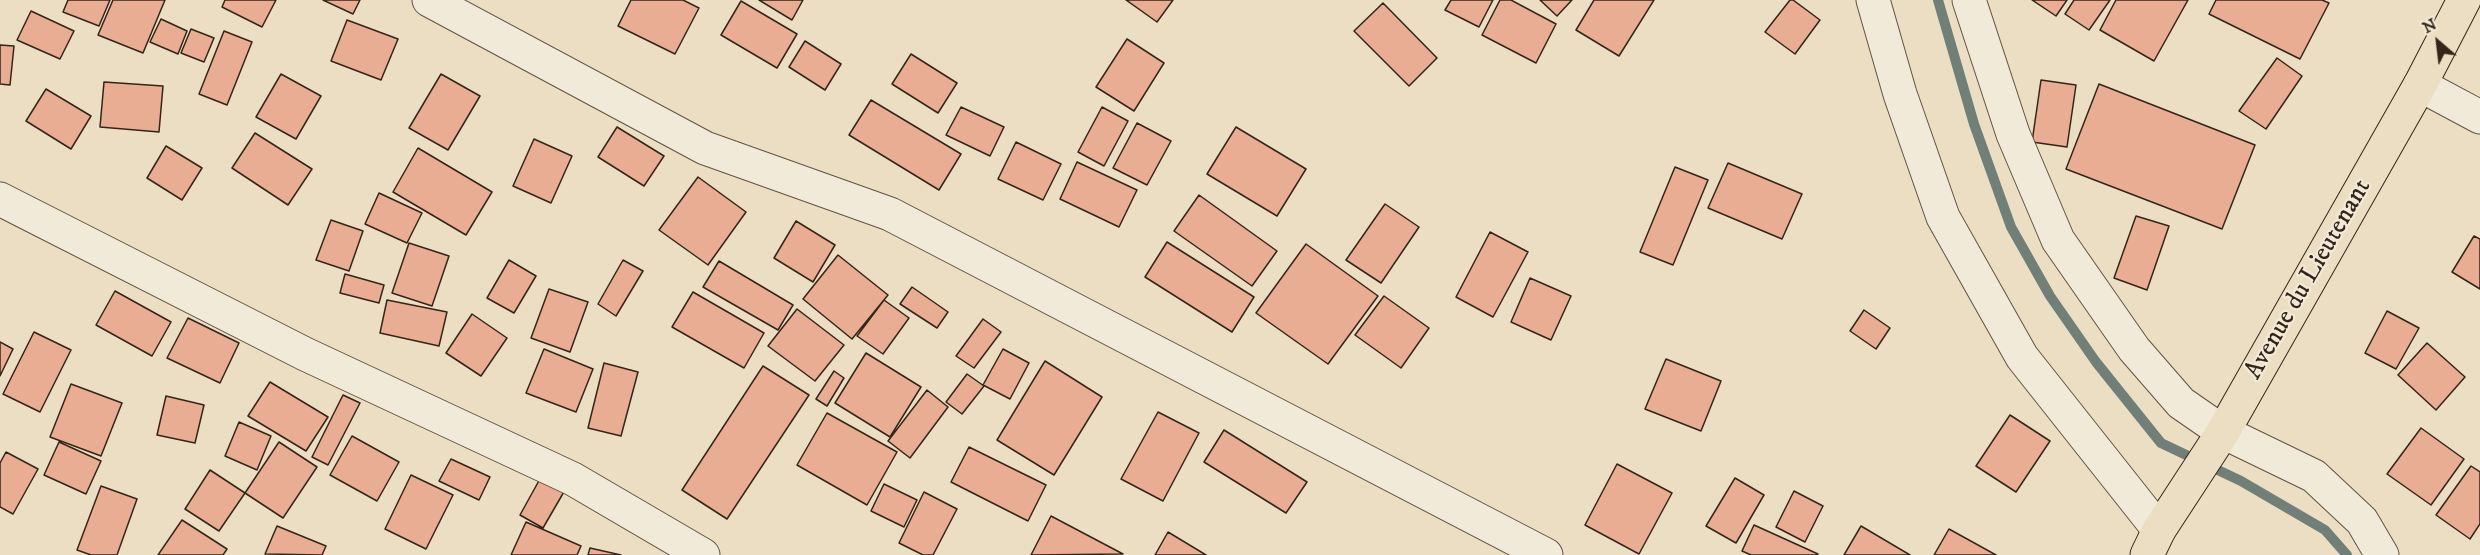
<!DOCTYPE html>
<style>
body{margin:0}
#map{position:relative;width:2480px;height:555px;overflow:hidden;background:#ebdec3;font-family:"IM FELL DW Pica",serif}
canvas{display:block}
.north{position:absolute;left:2408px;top:12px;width:60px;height:60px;-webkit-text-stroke:4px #f2ead8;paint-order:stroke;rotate:332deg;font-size:16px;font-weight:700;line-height:24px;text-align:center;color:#352518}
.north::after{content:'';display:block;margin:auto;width:21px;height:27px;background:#352518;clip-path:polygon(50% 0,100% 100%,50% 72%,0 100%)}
</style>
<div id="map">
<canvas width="2480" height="555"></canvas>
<div class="north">N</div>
</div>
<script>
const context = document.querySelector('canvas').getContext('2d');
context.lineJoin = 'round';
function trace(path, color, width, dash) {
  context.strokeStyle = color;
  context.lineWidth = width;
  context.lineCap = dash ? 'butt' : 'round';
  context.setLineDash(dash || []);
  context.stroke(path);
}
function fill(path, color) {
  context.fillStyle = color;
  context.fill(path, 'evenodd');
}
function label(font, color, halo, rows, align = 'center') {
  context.font = font + ' "IM FELL DW Pica",serif';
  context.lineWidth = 4.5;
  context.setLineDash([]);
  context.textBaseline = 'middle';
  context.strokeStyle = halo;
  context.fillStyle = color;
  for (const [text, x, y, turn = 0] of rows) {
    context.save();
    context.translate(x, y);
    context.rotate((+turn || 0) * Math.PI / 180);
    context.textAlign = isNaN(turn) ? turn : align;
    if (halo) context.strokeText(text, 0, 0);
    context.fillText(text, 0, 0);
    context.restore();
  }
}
trace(new Path2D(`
 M1938 0 1974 124 2011 227 2050 296 2096 362 2161 443 2241 481 2325 530 2347 555`), '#717f79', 10);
const building = new Path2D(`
 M68 0H110L99 26 63 12Z
 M113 0H165L143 53 98 35Z
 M225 0H276L262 27 222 7Z
 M323 0H360L353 14Z
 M631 0H683L699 8 675 54 618 26Z
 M759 0H803L792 20Z
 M1126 0H1173L1157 22Z
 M1451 0H1493L1479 27 1445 10Z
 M1500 0H1511L1556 24 1536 63 1482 35Z
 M1540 0H1572L1557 16Z
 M1594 0H1654L1619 56 1576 30Z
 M1790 0H1793L1820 20 1795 54 1765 32Z
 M2032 0H2067L2056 16Z
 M2074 0H2110L2089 30 2065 14Z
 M2116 0H2188L2154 61 2100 30Z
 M2216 0H2322L2329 3 2300 59 2209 14Z
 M741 1 797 34 777 68 721 35Z
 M1383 3 1437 58 1409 86 1354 31Z
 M31 11 74 31 60 59 17 40Z
 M161 19 187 31 178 54 150 42Z
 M347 20 398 39 381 80 331 61Z
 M191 29 214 38 204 62 181 53Z
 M224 31 252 42 227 105 199 94Z
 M1127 39 1164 63 1134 111 1096 87Z
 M805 41 841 64 825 90 789 67Z
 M0 45 14 46 10 85 0 84Z
 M911 54 957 83 938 113 892 84Z
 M2277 58 2302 76 2266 129 2239 111Z
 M281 74 321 96 296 139 256 117Z
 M441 74 480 96 448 150 409 128Z
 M2041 80 2076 85 2067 147 2032 142Z
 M104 82 163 86 159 132 100 127Z
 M2099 84 2255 145 2222 229 2066 169Z
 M46 89 91 116 71 149 26 121Z
 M871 100 961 154 939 190 849 135Z
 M961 107 1004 127 990 156 946 135Z
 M1102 107 1128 121 1104 166 1078 152Z
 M1137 123 1171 141 1147 185 1113 168Z
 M617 127 664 156 644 186 598 157Z
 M1236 127 1306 169 1277 216 1207 174Z
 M255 133 312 169 288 205 232 168Z
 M534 139 572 156 551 203 513 186Z
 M1016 142 1061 164 1043 200 998 179Z
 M166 146 202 168 182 200 147 178Z
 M418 148 492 192 466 235 393 192Z
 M1077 162 1137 190 1119 227 1060 199Z
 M1728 163 1802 194 1782 239 1708 208Z
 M1675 167 1708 180 1673 265 1640 252Z
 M698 177 746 212 708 265 659 230Z
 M379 193 422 213 407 243 365 224Z
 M1199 195 1277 251 1252 286 1174 231Z
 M1385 204 1419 227 1381 283 1346 260Z
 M2136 216 2169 226 2147 290 2114 278Z
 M331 220 363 231 349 271 316 260Z
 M796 221 835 245 813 282 774 258Z
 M1490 232 1528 252 1493 317 1456 297Z
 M2474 236 2480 239V289L2452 272Z
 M1167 242 1254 297 1232 332 1145 277Z
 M409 243 449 256 432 306 392 293Z
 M1306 244 1378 296 1328 364 1256 313Z
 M838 255 888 295 852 339 803 299Z
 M509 260 536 276 514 313 487 298Z
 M623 260 643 271 616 316 598 304Z
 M719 261 793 305 778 330 703 287Z
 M345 274 384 285 379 303 340 293Z
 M1530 278 1571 296 1551 340 1511 322Z
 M912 287 948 312 937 328 900 304Z
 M549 289 588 302 570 352 531 338Z
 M115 291 171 322 152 356 96 325Z
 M693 292 764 333 744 368 672 327Z
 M1384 296 1429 328 1401 368 1355 335Z
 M387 300 447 312 439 346 380 333Z
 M884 300 909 318 883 354 857 336Z
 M797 309 844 345 815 381 768 346Z
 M1864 310 1890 328 1876 349 1850 331Z
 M2387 311 2419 328 2396 369 2365 353Z
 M472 314 507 338 481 376 446 353Z
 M188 318 239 343 220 383 167 358Z
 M983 319 1001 332 974 368 956 356Z
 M34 332 71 350 40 412 3 394Z
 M0 342 13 349 0 376Z
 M2427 343 2465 377 2436 410 2398 375Z
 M544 349 593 369 576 412 526 393Z
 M1003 349 1029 363 1010 399 983 385Z
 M866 353 921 387 890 437 835 403Z
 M1666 359 1721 381 1701 431 1645 409Z
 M1045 361 1102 397 1054 475 997 440Z
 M604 363 638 372 621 436 588 428Z
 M763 366 809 395 727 519 682 490Z
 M834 371 844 378 827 406 816 399Z
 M967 374 984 386 962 414 946 402Z
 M270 382 328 417 306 451 248 416Z
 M71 384 122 403 101 456 50 437Z
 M927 390 948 407 910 458 888 441Z
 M343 395 360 403 328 465 312 457Z
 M166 396 204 405 195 443 157 435Z
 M1158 412 1199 433 1163 501 1121 479Z
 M827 413 897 452 867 505 797 465Z
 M2010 415 2050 441 2016 492 1976 466Z
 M239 422 271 436 257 470 225 456Z
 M2421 428 2464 459 2431 505 2387 474Z
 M1224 430 1307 482 1286 513 1204 462Z
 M352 436 399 462 377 501 330 475Z
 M59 442 101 461 86 494 44 475Z
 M279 442 317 467 283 518 245 493Z
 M969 447 1046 485 1028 521 951 482Z
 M6 452 38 469 13 514 0 507V463Z
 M451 459 490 477 479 500 439 481Z
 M1617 464 1672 493 1639 554 1585 525Z
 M2471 466 2480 472V524L2470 539 2436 515Z
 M210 470 245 493 219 531 185 509Z
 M411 475 453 495 426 549 385 529Z
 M541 477 565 490 543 528 520 515Z
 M1735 478 1764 495 1736 543 1706 526Z
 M884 484 917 500 904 527 871 511Z
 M101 486 137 499 117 555H91L77 550Z
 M1794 491 1823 506 1805 542 1776 527Z
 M924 492 957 509 933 555H923L899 543Z
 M1051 516 1123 554 1031 555Z
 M182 520 227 549 223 555H158Z
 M526 522 581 546 577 555H511Z
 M1754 525 1818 554 1817 555H1751L1742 551Z
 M277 526 326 546 322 555 265 554Z
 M1861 526 1910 555H1844Z
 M1949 529 1996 555H1934Z
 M1168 532 1206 555H1155Z
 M590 548 621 555H588Z`);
fill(building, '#e8ad92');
trace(building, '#352518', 1.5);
const minor = new Path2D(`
 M429 0 705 148 890 214 1546 555
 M1873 0 1900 94 1943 217 2022 357 2159 530
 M1969 0 2013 134 2058 240 2134 349 2181 403 2223 432 2314 476 2362 521 2382 555
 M2420 85 2480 117
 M0 199 305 354 573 479 703 555`);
const major = new Path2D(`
 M2147 555 2159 530 2223 432 2420 85 2464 0`);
trace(minor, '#625343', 35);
trace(major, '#352518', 35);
trace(minor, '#f2ead8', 33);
trace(major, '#ebdec3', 33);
label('26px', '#352518', '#f2ead8', [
 ["Avenue du Lieutenant",2309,280,-60]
]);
</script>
